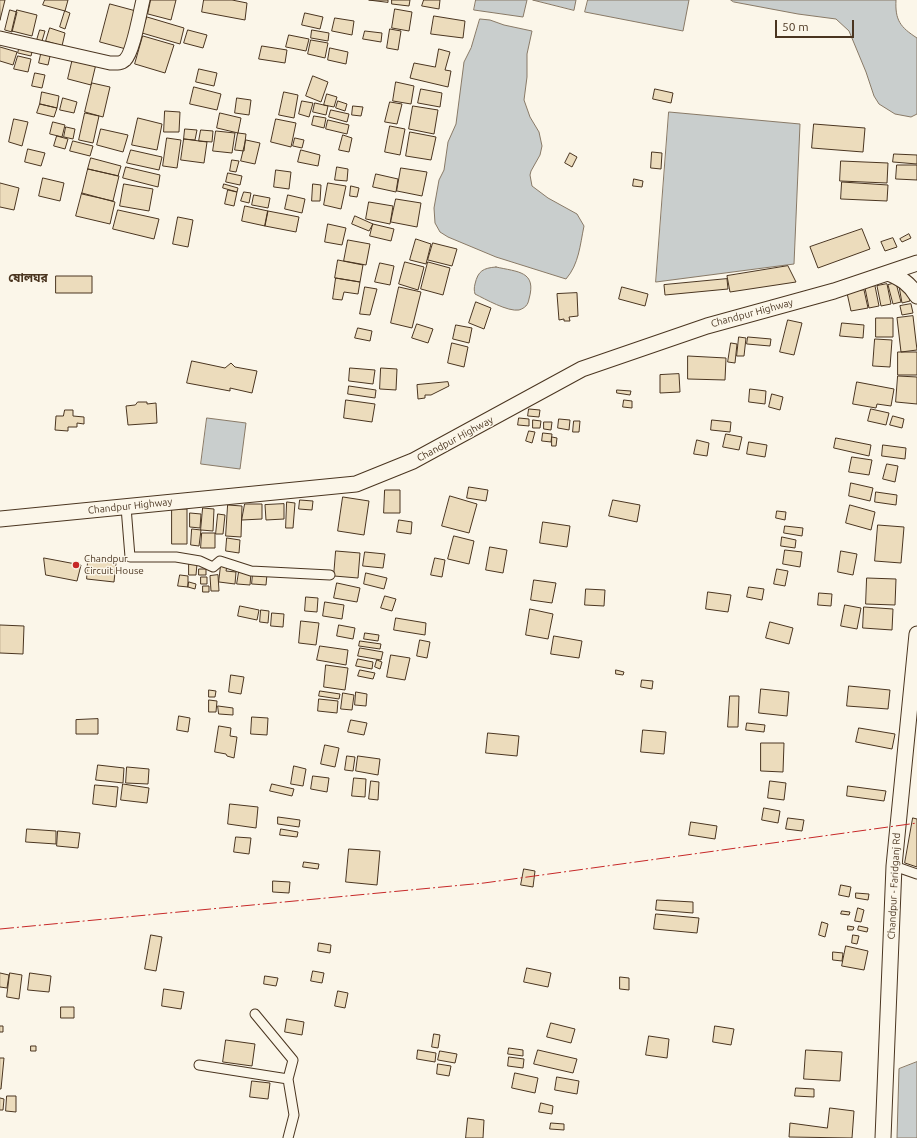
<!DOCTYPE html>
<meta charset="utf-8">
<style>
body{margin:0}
#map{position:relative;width:917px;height:1138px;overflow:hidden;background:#fbf6e9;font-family:Ubuntu,sans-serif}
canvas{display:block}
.scale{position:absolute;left:775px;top:20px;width:79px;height:18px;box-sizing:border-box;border:2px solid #4a3520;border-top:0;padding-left:5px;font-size:12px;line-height:14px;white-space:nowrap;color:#4a3520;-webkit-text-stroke:3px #fbf6e9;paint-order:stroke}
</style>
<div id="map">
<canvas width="917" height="1138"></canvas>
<div class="scale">50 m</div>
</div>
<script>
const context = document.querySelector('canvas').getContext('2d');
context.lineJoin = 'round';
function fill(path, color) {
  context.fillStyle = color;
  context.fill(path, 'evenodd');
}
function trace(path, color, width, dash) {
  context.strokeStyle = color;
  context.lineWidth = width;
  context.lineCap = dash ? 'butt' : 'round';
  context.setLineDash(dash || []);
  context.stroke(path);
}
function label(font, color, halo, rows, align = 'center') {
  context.font = font + ' Ubuntu,"Noto Sans Bengali",sans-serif';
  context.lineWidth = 3;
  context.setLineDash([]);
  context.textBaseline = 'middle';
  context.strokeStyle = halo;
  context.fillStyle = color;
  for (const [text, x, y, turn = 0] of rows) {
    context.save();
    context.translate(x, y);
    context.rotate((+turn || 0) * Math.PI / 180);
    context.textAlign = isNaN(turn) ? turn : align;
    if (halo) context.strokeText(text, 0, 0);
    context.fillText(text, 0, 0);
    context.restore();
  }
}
const water = new Path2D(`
 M476 0H527L523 17 474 10Z
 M533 0H576L574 10Z
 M588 0H689L683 31 585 12Z
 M731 0H896C895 20 900 27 917 38V114L911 117 895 114 879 104 874 96 866 72 849 31 836 19 798 14 734 2Z
 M480 19 490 20 504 25 532 31 527 54V77L524 100 530 117 539 132 542 146 540 155 531 171 530 175 532 186 548 198 577 214 584 226C580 245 579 264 566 279L496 257 448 237 440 232 435 223 434 208 439 180 444 170 448 142 456 124 464 62 471 48Z
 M669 112 800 124 794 264 656 282Z
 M496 267C518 272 537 271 529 299 528 305 525 308 519 310 508 312 485 299 475 294 474 290 474 288 475 284 478 271 483 268 496 267Z
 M207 418 246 423 240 469 201 464Z
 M917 1062V1138H897L899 1069Z`);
fill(water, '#c9cecd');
trace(water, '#887966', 1);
const building = new Path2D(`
 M0 0H5L0 20Z
 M45 0H68L65 11 43 5Z
 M151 0H176L171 20 148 14Z
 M204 0H232L247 3 245 20 202 12Z
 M369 0H388V2Z
 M392 0H410L409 6 392 4Z
 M424 0H440L439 9 422 6Z
 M110 4 136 11 126 49 100 42Z
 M395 9 412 12 409 31 392 28Z
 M10 10 17 12 12 32 5 30Z
 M17 10 37 15 32 36 12 31Z
 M65 11 70 13 65 29 60 27Z
 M305 13 323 17 320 29 302 25Z
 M434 16 465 21 463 38 431 34Z
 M147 17 184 28 180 44 142 33Z
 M335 18 354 21 352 35 332 31Z
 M50 28 65 33 62 46 46 41Z
 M390 29 401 31 398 50 387 48Z
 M40 30 45 31 42 41 37 40Z
 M188 30 207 35 203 48 184 43Z
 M312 30 329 33 328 41 311 38Z
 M365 31 382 33 381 42 363 39Z
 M289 35 309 39 306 51 286 47Z
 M143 36 174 45 165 73 135 64Z
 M311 40 328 43 325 58 308 54Z
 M20 45 33 48 31 56 18 53Z
 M262 46 287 50 285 63 259 59Z
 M0 47 17 52 13 65 0 61Z
 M330 48 348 52 346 64 328 60Z
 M439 49 450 52 445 70 451 71 448 87 410 78 414 63 435 67Z
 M42 50 51 52 48 65 39 63Z
 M18 56 31 59 28 72 14 69Z
 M73 58 96 64 91 85 68 79Z
 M199 69 217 73 214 86 196 82Z
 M35 73 45 75 42 88 32 86Z
 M313 76 328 82 321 102 306 96Z
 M396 82 414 86 411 104 393 101Z
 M92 83 110 87 103 117 85 112Z
 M194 87 221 94 217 110 190 104Z
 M421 89 442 93 440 107 418 103Z
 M655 89 673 93 671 103 653 99Z
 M42 92 59 96 57 108 40 104Z
 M284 92 298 95 294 118 279 115Z
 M327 94 337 97 334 107 324 105Z
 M63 98 77 102 74 113 60 110Z
 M237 98 251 100 249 115 235 113Z
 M302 101 313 103 309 117 299 114Z
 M338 101 347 104 345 111 336 108Z
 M390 102 402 104 397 124 385 122Z
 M315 103 328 106 326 115 313 112Z
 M40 104 57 108 54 117 37 113Z
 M353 106 363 107 361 116 352 115Z
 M413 106 438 110 434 134 409 129Z
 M331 110 349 114 347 122 329 117Z
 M165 111 180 112 179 132H164Z
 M85 113 99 116 93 143 79 140Z
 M220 113 241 118 238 133 217 128Z
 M314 116 326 118 324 128 312 125Z
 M138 118 162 124 157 150 132 145Z
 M14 119 28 122 22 146 9 142Z
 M276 119 296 123 291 147 271 142Z
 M328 120 349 125 347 134 326 129Z
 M53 122 65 125 62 137 50 134Z
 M814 124 865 128 863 152 812 148Z
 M390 126 405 129 400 155 385 152Z
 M66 127 75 129 73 139 64 137Z
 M101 129 128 135 123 152 97 145Z
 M185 129 197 130 195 140 184 139Z
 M201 130 213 131 212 142 199 141Z
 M216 131 235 133 232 153 213 151Z
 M410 132 436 137 431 160 406 156Z
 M238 133 246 134 244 151 235 150Z
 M343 135 352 138 349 152 339 150Z
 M57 136 68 139 65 149 54 146Z
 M167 138 181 140 177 168 163 166Z
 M295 138 304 140 302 148 293 146Z
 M184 139 207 142 204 163 181 160Z
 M246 140 260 143 255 164 241 161Z
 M73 141 93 146 90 156 70 151Z
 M28 149 45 153 41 166 25 162Z
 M131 150 162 157 159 170 127 163Z
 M301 150 320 155 318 166 298 162Z
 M652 152 662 153 661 169 651 168Z
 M570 153 577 157 572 167 565 163Z
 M894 154 917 155V164L893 162Z
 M91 158 121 166 118 176 88 169Z
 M232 160 239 161 236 172 230 171Z
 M841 161 888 163 887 183 840 181Z
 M897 165H917V180L896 179Z
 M126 167 160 175 158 187 123 178Z
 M337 167 348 169 347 181 335 180Z
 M401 168 427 172 422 196 397 191Z
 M88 169 119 176 113 201 82 194Z
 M276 170 291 172 289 189 274 187Z
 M228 173 242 176 240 185 226 182Z
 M376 174 398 179 396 192 373 187Z
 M43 178 64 183 60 201 39 196Z
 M634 179 643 181 642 187 633 186Z
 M842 182 888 185 887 201 841 199Z
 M0 183 19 188 14 210 0 207Z
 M328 183 346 186 341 209 324 205Z
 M124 184 153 189 149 211 120 206Z
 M224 184 238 188 237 192 223 188Z
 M313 184 321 185 320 201H312Z
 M351 186 359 188 357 197 350 196Z
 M228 190 237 192 234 206 225 204Z
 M244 192 251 193 249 203 241 201Z
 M82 193 115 202 110 224 76 216Z
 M254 195 270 198 268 208 252 205Z
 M288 195 305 199 302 213 285 209Z
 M396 199 421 203 417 227 391 222Z
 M369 202 393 206 390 224 366 219Z
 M245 206 268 211 265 226 242 221Z
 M118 210 159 219 154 239 113 229Z
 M268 211 299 217 296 232 265 226Z
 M355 216 373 224 369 231 352 224Z
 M178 217 193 220 188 247 173 244Z
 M328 224 346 228 342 245 325 242Z
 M373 224 394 229 391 241 370 236Z
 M862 229 870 249 818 268 810 247Z
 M909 234 911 238 902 242 900 239Z
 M893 238 897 247 885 251 881 242Z
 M416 239 431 244 426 264 410 260Z
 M348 240 370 244 366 265 344 261Z
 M433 243 457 249 452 266 428 260Z
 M338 260 363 265 360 282 335 278Z
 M405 262 424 267 418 290 399 284Z
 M428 262 450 268 443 295 421 289Z
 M380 263 394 266 390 285 375 282Z
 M788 266 796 282 730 292 727 276Z
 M56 276H92V293H56Z
 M336 278 360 282 358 294 344 292 342 300 333 299Z
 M727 279 728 289 665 295 664 285Z
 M896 283 901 302 893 304 888 285Z
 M887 284 891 304 881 306 877 286Z
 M906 285 910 301 902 303 899 286Z
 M875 286 879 306 869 308 865 288Z
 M365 287 377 289 370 315 360 314Z
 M399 287 421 292 412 328 391 323Z
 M622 287 648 294 645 306 619 299Z
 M864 290 868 308 851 311 847 293Z
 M577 293 578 316 569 317 570 321H564V319L559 320 557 294Z
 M476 302 491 308 484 329 469 323Z
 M911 304 913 313 902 315 900 306Z
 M913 316 917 350 901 352 897 318Z
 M876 318H893V337H876Z
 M788 320 802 323 794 355 780 352Z
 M842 323 864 325 863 338 840 336Z
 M417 324 433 329 428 343 412 338Z
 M456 325 472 328 469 343 453 339Z
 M358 328 372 331 370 341 355 338Z
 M739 337 746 338 744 356H737Z
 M748 337 771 339 770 346 747 344Z
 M875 339 892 340 890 367 873 366Z
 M452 343 468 347 464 367 448 363Z
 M731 343 737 344 735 363 728 362Z
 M898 352H917V375H898Z
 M688 356 726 358 725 380 688 379Z
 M192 361 225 368 231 363 235 367 257 371 252 393 230 388V391L187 383Z
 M350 368 375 370 373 384 349 381Z
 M381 368 397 369 396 390 380 389Z
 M679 374 680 392 660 393V375Z
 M898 376 917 377V404L896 402Z
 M448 382 449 386 431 395H425V398L418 399 417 385Z
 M857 382 894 389 891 406 877 404 876 408 853 404Z
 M349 386 376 390 375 398 348 394Z
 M750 389 766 391 765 404 749 402Z
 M617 390 631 391 630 395 617 393Z
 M772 394 783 397 780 410 769 407Z
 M346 400 375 404 372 422 344 418Z
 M624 400 632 401V408L623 407Z
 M138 402H147V404L156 403 157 423 128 425 126 406 135 405Z
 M529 409 540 410 539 417 528 416Z
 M871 409 889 413 886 425 868 421Z
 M65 410H73V416L84 417V424L77 423V427H68V431L55 430 56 416H63Z
 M893 416 904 419 902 428 890 425Z
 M519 418 529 419V426L518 425Z
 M559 419 570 420 569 430 558 428Z
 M533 420 541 421 540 428H533Z
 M712 420 731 422 730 432 711 430Z
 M574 421H580L579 432H573Z
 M544 422H552L551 430 544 429Z
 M529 431 535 432 532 443 526 441Z
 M543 433 552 434 551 442 542 441Z
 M726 434 742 437 739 450 723 447Z
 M552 437 557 438 556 446H552Z
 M836 438 871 445 869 456 834 448Z
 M697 440 709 443 707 456 694 454Z
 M749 442 767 445 765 457 747 454Z
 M883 445 906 448 905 459 882 456Z
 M852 457 872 460 869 475 849 472Z
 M887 464 898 466 895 482 883 479Z
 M851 483 873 488 870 501 849 496Z
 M469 487 488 490 486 501 467 498Z
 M385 490H400V513H384Z
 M876 492 897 495 896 505 875 502Z
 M450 496 477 504 469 533 442 526Z
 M343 497 369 501 364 535 338 531Z
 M300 500 313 501 312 510 299 509Z
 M613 500 640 505 637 522 609 516Z
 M287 502 295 503 293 528H286Z
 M245 504H262V519L242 520Z
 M284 504V519L266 520 265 505Z
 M228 505 242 506 241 537 226 536Z
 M850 505 875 512 871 530 846 523Z
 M203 508 214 509 213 531 201 530Z
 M172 509H187V544H172Z
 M777 511 786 512 785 520 776 518Z
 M190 513 201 514 200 528 190 527Z
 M218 514 225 515 223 534H216Z
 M399 520 412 522 411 534 397 532Z
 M543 522 570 526 567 547 540 543Z
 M878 525 904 527 901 563 875 561Z
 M785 526 803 528 802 536 784 533Z
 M192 529 201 530 199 546 191 545Z
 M202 533H215V548H201Z
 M454 536 474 541 469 564 448 559Z
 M782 537 796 540 795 548 781 546Z
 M227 538 240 540 239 553 226 551Z
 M490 547 507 550 503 573 486 570Z
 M785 550 802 552 800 567 783 564Z
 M336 551 360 553 358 578 334 576Z
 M841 551 857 554 853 575 838 572Z
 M365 552 385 554 383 568 363 566Z
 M44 558 81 565 77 581 46 575Z
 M435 558 445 560 442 577 431 575Z
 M88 560 116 563 114 582 87 579Z
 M189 563 197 564 196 575H189Z
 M221 565 227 566 226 571 236 572 235 584 219 582Z
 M199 569H206V575H199Z
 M777 569 788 571 785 586 774 584Z
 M239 572 251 573 250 585 237 584Z
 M253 573 267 574 266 585 252 584Z
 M366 573 387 578 384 589 364 584Z
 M180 575 188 576V587L178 586Z
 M218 575 219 591H211L210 576Z
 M201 577H207V584H201Z
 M867 578 896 579 895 605 866 604Z
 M534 580 556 583 552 603 531 600Z
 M189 582 196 584 195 589 188 587Z
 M337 583 360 588 357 602 334 598Z
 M203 586H209V592H203Z
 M749 587 764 589 762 600 747 597Z
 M586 589 605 590 604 606 585 605Z
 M708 592 731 595 728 612 706 609Z
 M819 593 832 594 831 606 818 605Z
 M385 596 396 599 392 611 381 608Z
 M306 597 318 598 317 612 305 611Z
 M325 602 344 605 342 619 323 616Z
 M845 605 861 608 857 629 841 626Z
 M240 606 259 610 257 620 238 616Z
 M864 607 893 609 892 630 863 628Z
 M530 609 553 614 548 639 526 635Z
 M261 610 269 611 268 623 260 622Z
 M272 613 284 614 283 627 271 626Z
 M396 618 426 623 425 635 394 630Z
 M301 621 319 623 316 645 299 643Z
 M770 622 793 628 789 644 766 638Z
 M0 625 24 626 23 654 0 653Z
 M339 625 355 628 353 639 337 636Z
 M365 633 379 635 378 641 364 639Z
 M554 636 582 641 579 658 551 654Z
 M420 640 430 642 427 658 417 656Z
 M360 641 381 644 380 649 359 646Z
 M320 646 348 650 346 665 317 660Z
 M360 648 383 652 381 660 358 656Z
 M391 655 410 658 405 680 387 677Z
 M358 659 373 662 372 669 356 666Z
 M377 660 382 662 380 669 375 667Z
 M326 665 348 668 345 690 324 687Z
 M360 670 375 673 373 679 358 676Z
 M616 670 624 672 623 675 616 674Z
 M231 675 244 677 241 694 229 692Z
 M642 680 653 681 652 689 641 687Z
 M849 686 890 690 888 709 847 706Z
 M761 689 789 692 787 716 759 713Z
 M209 690 216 691 215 697H209Z
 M320 691 340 694 339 699 319 696Z
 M356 692 367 694 366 706 355 705Z
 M343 693 354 695 352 710 341 709Z
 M730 696H739L738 727H728Z
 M319 699 338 701 337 713 318 711Z
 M209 700 217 701 216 712H209Z
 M218 706 233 708V715L219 714Z
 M179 716 190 718 188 732 177 730Z
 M252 717 268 718 267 735 251 734Z
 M98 719V734H76V720Z
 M351 720 367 723 364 735 348 732Z
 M747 723 765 725 764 732 746 730Z
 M219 726 231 728 230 736 237 737 234 758 227 756 226 754 215 752Z
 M859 728 895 734 892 749 856 742Z
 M643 730 666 732 664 754 641 752Z
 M488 733 519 736 517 756 486 753Z
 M761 743H784L783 772 761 771Z
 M325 745 339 748 335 767 321 764Z
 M347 756 355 757 353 771 345 770Z
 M358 756 380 759 378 775 356 771Z
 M98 765 124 768 123 783 96 780Z
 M294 766 306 769 303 786 291 784Z
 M127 767 149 769 148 784 126 783Z
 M313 776 329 778 327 792 311 789Z
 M354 778 366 779 365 797 352 796Z
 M371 781 379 782 378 800 369 799Z
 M770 781 786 783 784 800 768 798Z
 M123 784 149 788 147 803 121 800Z
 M272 784 294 789 292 796 270 791Z
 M95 785 118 787 116 807 93 804Z
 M848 786 886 791 884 801 847 796Z
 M230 804 258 807 256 828 228 824Z
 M764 808 780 811 778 823 762 820Z
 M278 817 300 820 299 827 278 824Z
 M788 818 804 820 802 831 786 829Z
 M913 818 917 819V867L905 863Z
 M691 822 717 826 715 839 689 835Z
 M27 829 56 831V844L26 842Z
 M281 829 298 832 297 837 280 835Z
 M58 831 80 833 78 848 57 846Z
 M236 837 251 838 249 854 234 852Z
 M349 849 380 851 377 885 346 882Z
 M304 862 319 864 318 869 303 867Z
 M524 869 535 871 533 887 521 885Z
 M273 881 290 882 289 893 273 892Z
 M841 885 851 887 849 897 839 895Z
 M856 893 869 894 868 900 856 898Z
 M657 900 693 902V913L656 910Z
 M858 908 864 910 861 922 855 921Z
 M842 911 850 912 849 915 841 914Z
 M656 914 699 918 697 933 654 929Z
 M822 922 828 924 825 937 819 935Z
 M848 926 854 927 853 930H848Z
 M859 926 868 928 867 932 858 930Z
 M151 935 162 937 156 971 145 969Z
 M853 935 859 936 857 944 852 943Z
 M319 943 331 945 330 953 318 951Z
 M846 946 868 951 864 970 842 966Z
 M833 952 843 953 842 961 833 960Z
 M527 968 551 973 548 987 524 982Z
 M313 971 324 973 322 983 311 981Z
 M0 973 9 975 7 988 0 987Z
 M10 973 22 975 19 999 7 997Z
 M30 973 51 976 49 992 28 990Z
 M265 976 278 978 276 986 264 984Z
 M620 977 629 978V990L620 989Z
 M164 989 184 992 181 1009 162 1006Z
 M338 991 348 993 345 1008 335 1006Z
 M61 1007H74V1018H61Z
 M287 1019 304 1022 302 1035 285 1032Z
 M551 1023 575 1029 571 1043 547 1037Z
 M0 1026H3V1032H0Z
 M715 1026 734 1029 731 1045 713 1042Z
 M434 1034 440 1035 438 1048 432 1047Z
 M649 1036 669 1039 667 1058 646 1055Z
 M226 1040 255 1044 252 1066 223 1062Z
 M31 1046H36V1051H31Z
 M509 1048 523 1050V1056L508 1054Z
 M418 1050 436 1053 435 1062 417 1059Z
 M538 1050 577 1059 573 1073 534 1064Z
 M806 1050 842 1052 840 1081 804 1079Z
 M440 1051 457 1054 455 1063 438 1060Z
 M509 1057 524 1059 523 1068 508 1066Z
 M0 1058H4L1 1089H0Z
 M438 1064 451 1066 449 1076 437 1074Z
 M515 1073 538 1078 535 1093 512 1088Z
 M557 1077 579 1081 577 1094 555 1090Z
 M252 1081 270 1083 268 1099 250 1097Z
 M796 1088 814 1089V1097L795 1096Z
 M7 1096H16V1112L6 1111Z
 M0 1098 4 1099 3 1110H0Z
 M541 1103 553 1106 552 1114 539 1112Z
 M830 1108 854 1111 852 1138 789 1137 790 1123 827 1128Z
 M468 1118 484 1120 483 1138H466Z
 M551 1123 564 1124V1130L550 1129Z`);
fill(building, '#ecdcbc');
trace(building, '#4a3520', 1);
const street = new Path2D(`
 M126 507 130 557H176L200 561 213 567 220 561 251 571 330 575
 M894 866 917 874
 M255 1014 293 1060 288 1079 294 1115 288 1138
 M199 1065 288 1079`);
const secondary = new Path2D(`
 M0 38 110 63C115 63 121 64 125 60 133 53 140 12 143 0`);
const primary = new Path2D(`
 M888 273C901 278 910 284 917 296
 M0 519 356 484 413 461 582 369 707 326 834 291 917 263
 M883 1138 894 866 917 634`);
trace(street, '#4a3520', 11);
trace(secondary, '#4a3520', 15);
trace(primary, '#4a3520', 17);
trace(street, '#fbf6e9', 9);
trace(secondary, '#fbf6e9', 13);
trace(primary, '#fbf6e9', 15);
trace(new Path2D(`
 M0 929 484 883 917 823`), '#c62828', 1, [14, 3, 2, 3]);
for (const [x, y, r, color] of [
 [76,565,4,"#c62828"]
]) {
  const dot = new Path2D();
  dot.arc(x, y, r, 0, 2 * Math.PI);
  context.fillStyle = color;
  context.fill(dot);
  trace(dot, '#fbf6e9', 1.5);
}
label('10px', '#4a3520', '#fbf6e9', [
 ["Chandpur Highway",752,313,-15],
 ["Chandpur Highway",455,439,-28],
 ["Chandpur Highway",130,506,-6],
 ["Chandpur - Faridganj Rd",894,886,-87]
]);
label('10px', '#4a3520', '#fbf6e9', [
 ["Chandpur",84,559],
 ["Circuit House",84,571]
], 'left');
label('bold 12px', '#4a3520', '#fbf6e9', [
 ["ষোলঘর",28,278]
]);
</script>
